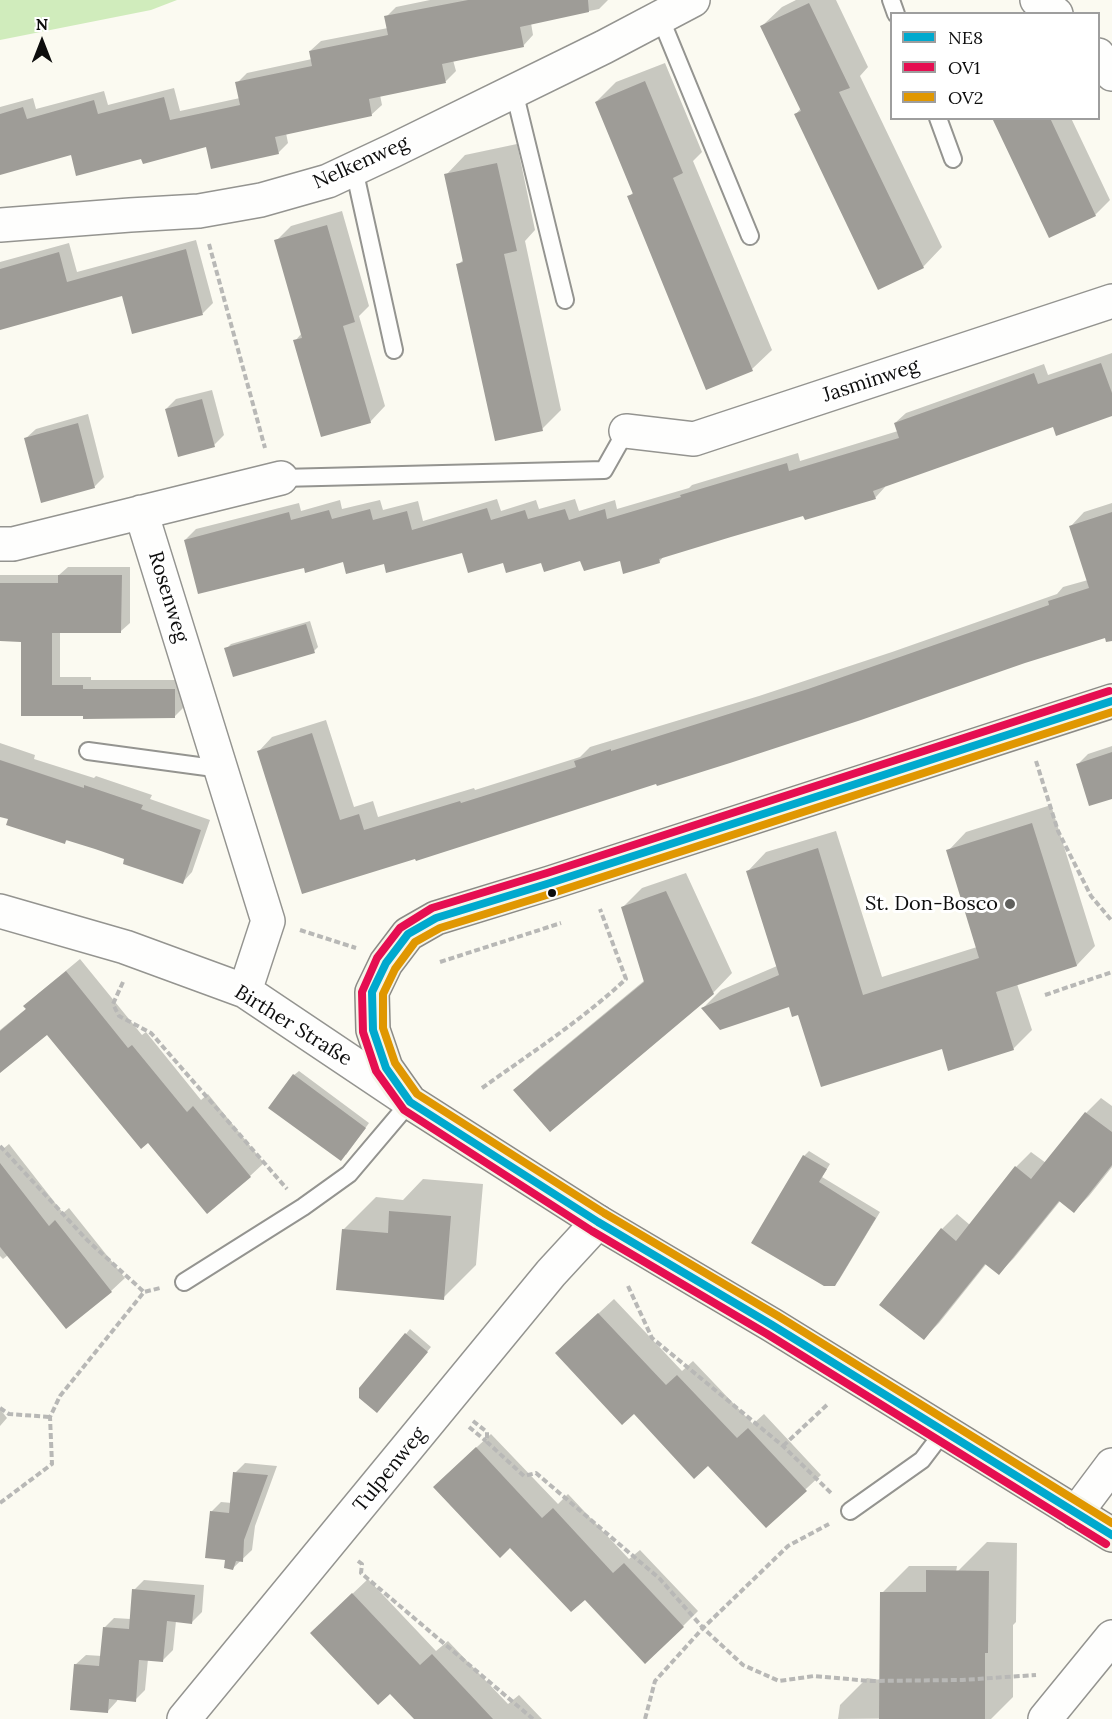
<!DOCTYPE html>
<meta charset="utf-8">
<style>
body{margin:0}
#map{position:relative;width:1112px;height:1719px;overflow:hidden;background:#fbfaf1;font-family:Lora,serif}
canvas{display:block}
.legend{position:absolute;left:890px;top:12px;width:210px;height:108px;box-sizing:border-box;background:#fff;border:2px solid #9e9e9e;margin:0;padding:8px 10px;list-style:none;font-size:18px;color:#0d0d0d}
.legend li{display:flex;align-items:center;gap:12px;height:30px}
.legend b{width:30px;border:2px solid #9e9e9e}
.north{position:absolute;left:12px;top:12px;width:60px;height:60px;-webkit-text-stroke:4px #fff;paint-order:stroke;rotate:0deg;font-size:16px;font-weight:700;line-height:24px;text-align:center;color:#0d0d0d}
.north::after{content:'';display:block;margin:auto;width:21px;height:27px;background:#0d0d0d;clip-path:polygon(50% 0,100% 100%,50% 72%,0 100%)}
</style>
<div id="map">
<canvas width="1112" height="1719"></canvas>
<ul class="legend">
<li><b style="height:8px;background:#00a9ce"></b>NE8</li>
<li><b style="height:8px;background:#e50e51"></b>OV1</li>
<li><b style="height:8px;background:#e09701"></b>OV2</li>
</ul>
<div class="north">N</div>
</div>
<script>
const context = document.querySelector('canvas').getContext('2d');
context.lineJoin = 'round';
function fill(path, color) {
  context.fillStyle = color;
  context.fill(path, 'evenodd');
}
function trace(path, color, width, dash) {
  context.strokeStyle = color;
  context.lineWidth = width;
  context.lineCap = dash ? 'butt' : 'round';
  context.setLineDash(dash || []);
  context.stroke(path);
}
function label(font, color, halo, rows, align = 'center') {
  context.font = font + ' Lora,serif';
  context.lineWidth = 6;
  context.setLineDash([]);
  context.textBaseline = 'middle';
  context.strokeStyle = halo;
  context.fillStyle = color;
  for (const [text, x, y, turn = 0] of rows) {
    context.save();
    context.translate(x, y);
    context.rotate((+turn || 0) * Math.PI / 180);
    context.textAlign = isNaN(turn) ? turn : align;
    if (halo) context.strokeText(text, 0, 0);
    context.fillText(text, 0, 0);
    context.restore();
  }
}
fill(new Path2D(`
 M0 0H177L151 10 0 40Z`), '#d0ecbc');
fill(new Path2D(`
 M430 0H608L599 9 531 23 533 35 523 46 453 60 456 71 446 81 380 95 382 105 371 115 286 133 288 143 278 153 207 146 142 157 72 154 0 168V107L33 98 36 109 104 91 108 105 174 88 180 111 240 98 237 83 247 73 312 59 310 51 321 41 388 28 386 17 396 7Z
 M796 0H836L868 67 860 76 942 247 923 267 796 114 801 108 762 26 782 7Z
 M665 63 702 152 693 161 772 350 752 369 628 197 634 192 596 102 616 82Z
 M994 118H1071L1110 200 1095 215Z
 M517 144 535 230 525 241 561 410 542 429 458 265 464 259 446 175 465 155Z
 M342 211 369 306 359 316 385 406 370 422 295 341 302 333 276 241 291 226Z
 M196 240 213 303 203 313 123 294 0 315V262L69 243 77 272Z
 M1112 353V415L1054 426 885 485V487L875 498 804 514 665 555 659 562 621 559 504 561 463 551 385 562 344 560 305 566 185 540 196 529 299 503 301 511 340 500 342 509 380 500 383 510 418 501 423 521 497 499 501 511 536 500 539 509 575 499 579 511 615 500 617 509 689 488 692 485 798 453 800 461 898 431 895 423 906 413 1044 364 1048 375Z
 M212 390 224 435 214 445 166 409 176 399Z
 M88 414 104 477 94 487 25 439 36 429Z
 M1112 503V634L657 782 303 893 259 751 272 737 326 720 354 807 373 801 378 817 474 788 475 790 580 757 590 747 759 696 892 652 1057 594 1063 587 1088 580 1071 526 1084 512Z
 M68 567H130V623L121 631H60V677H91V680H183V708L174 717 23 714V640H0V575H59Z
 M310 621 318 647 314 651 226 649 231 644Z
 M0 743 35 755 34 759 94 778 96 776 152 795 150 799 210 820 192 872 182 883 126 858 68 839 65 842 0 815Z
 M1112 746V798L1078 764 1088 754Z
 M1051 805 1095 946 1077 965 1017 984 1032 1030 1013 1049 943 1047 799 1013 790 1005 703 1008 721 990 777 966 748 871 766 852 836 831 882 977 977 947 948 851 966 832Z
 M686 873 732 973 713 993 515 1090 535 1071 645 980 623 907 642 888Z
 M80 959 142 1035 146 1032 201 1100 208 1094 264 1163 250 1176 207 1212 149 1140 47 1033 0 1071V1030L27 1008 25 1006 39 993Z
 M299 1071 369 1123 346 1155 294 1075Z
 M1101 1098 1112 1106V1167L1089 1196 1074 1211 1061 1200 1014 1258 999 1273 987 1263 939 1323 924 1338 942 1229 957 1214 970 1225 1016 1167 1031 1152 1046 1163 1086 1113Z
 M9 1144 63 1213 69 1208 125 1278 111 1291 66 1327 8 1255 3 1259 0 1256V1146L3 1149Z
 M809 1151 830 1164 822 1177 880 1212 839 1280 834 1285 804 1156Z
 M423 1179 483 1184 476 1265 443 1298 343 1230 376 1197 403 1200Z
 M614 1299 682 1371 693 1361 753 1424 764 1414 821 1475 766 1526 708 1464 572 1338Z
 M410 1329 431 1347 381 1407 406 1334Z
 M0 1409 7 1418 0 1426Z
 M491 1434 558 1504 568 1494 629 1559 640 1550 698 1611 683 1626 585 1598 450 1472Z
 M245 1463 277 1466 255 1526 252 1550 232 1569 226 1559 211 1512 221 1502 232 1503 235 1473Z
 M987 1542 1017 1543 1016 1622 1013 1625V1697L991 1719H957L958 1571Z
 M909 1566H957L931 1718 838 1719 840 1705 867 1678 881 1680 882 1593Z
 M368 1579 436 1651 448 1641 508 1704 519 1695 542 1719H416L327 1618Z
 M144 1580 204 1585 202 1612 192 1622 176 1621 173 1650 163 1660 148 1659 145 1690 135 1700 118 1698 117 1701 107 1712 75 1665 86 1655 102 1656 104 1628 114 1618 131 1619 134 1590Z`), '#0003');
fill(new Path2D(`
 M468 0H588L589 12 520 27 524 47 442 64 446 83 369 99 372 116 275 137 279 154 211 169 206 147 143 164 141 159 76 176 71 155 0 175V114L23 107 27 119 94 100 98 114 164 97 170 120 240 105 235 82 312 66 309 51 388 35 384 16Z
 M809 3 850 88 839 92 924 268 878 290 794 114 801 111 760 26Z
 M645 81 683 173 673 178 753 371 706 390 627 196 633 194 595 102Z
 M992 118H1050L1096 216 1049 238Z
 M497 163 517 251 504 254 543 431 495 441 456 264 463 262 444 174Z
 M327 225 355 322 343 326 371 423 321 437 293 340 302 338 274 240Z
 M186 249 203 315 132 334 122 296 0 330V269L59 252 67 282Z
 M1101 363 1112 393V416L1056 436 1053 427 873 491 876 499 805 520 803 516 731 537 659 559 660 563 623 574 620 561 584 571 580 561 544 572 541 563 506 573 503 563 468 573 462 553 386 573 384 564 346 574 343 562 305 573 304 568 198 594 184 540 289 512 291 520 329 510 332 519 370 509 373 520 407 511 412 530 487 508 491 520 525 510 528 519 565 509 569 520 605 509 607 519 681 497 680 495 787 463 789 471 899 438 894 423 1034 373 1038 384Z
 M202 399 215 447 178 457 165 409Z
 M78 423 95 488 41 503 24 438Z
 M1112 512V641L1106 642 1105 638 1025 663 861 720 730 763 657 786 656 784 416 861 415 859 302 894 257 751 312 733 340 820 359 814 364 830 460 801 461 803 576 767 574 761 611 749V751L808 689 1049 605 1048 601 1089 588 1069 526Z
 M58 575H122L121 633H52V685H83V689H175V718L83 719V716H21V642L0 641V583H58Z
 M306 624 315 653 233 677 224 648Z
 M1112 752V799L1089 806 1076 764Z
 M0 760 84 788V785L143 805 141 809 201 830 183 884 123 864 124 859 95 849 66 840 65 844 6 825 8 819 0 817Z
 M1032 823 1077 966 996 992 1014 1050 948 1071 942 1049 821 1087 798 1015 792 1017 789 1007 720 1030 701 1008 779 975 746 871 818 848 863 995 979 958 946 850Z
 M666 891 714 994 550 1132 513 1090 644 982 621 907Z
 M66 971 128 1048 132 1045 187 1112 193 1106 251 1177 207 1214 148 1143 141 1149 47 1035 0 1073V1031L26 1009 23 1006Z
 M293 1074 366 1128 341 1161 268 1108Z
 M1085 1112 1112 1132V1165L1074 1213 1059 1201 999 1275 985 1264 924 1340 879 1305 941 1228 956 1241 1015 1166 1031 1179Z
 M803 1155 827 1169 819 1182 876 1218 835 1286H824L751 1243Z
 M0 1163 49 1226 55 1220 112 1292 66 1329 0 1247Z
 M389 1211 451 1216 444 1300 336 1290 342 1229 388 1233Z
 M598 1313 666 1385 677 1375 737 1438 748 1428 807 1491 766 1528 708 1466 694 1479 634 1414 622 1425 555 1353Z
 M405 1333 428 1352 377 1413 359 1398V1388Z
 M476 1447 542 1518 553 1508 613 1573 624 1563 684 1627 645 1664 585 1600 571 1612 510 1548 500 1558 433 1487Z
 M233 1472 268 1475 244 1540 243 1562 236 1561 233 1570 224 1568 225 1560 205 1558 210 1511 229 1513Z
 M926 1570 989 1571 988 1653H985V1719H879L880 1592H926Z
 M132 1589 195 1595 192 1624 167 1621 163 1662 139 1660 136 1702 109 1699 108 1713 70 1710 74 1664 99 1666 103 1627 129 1629Z
 M352 1593 420 1665 432 1654 493 1719H414L390 1694 378 1705 310 1633Z`), '#9e9c97');
const lane = new Path2D(`
 M891 0 896 14
 M660 17 750 236
 M514 91 565 300
 M938 118 953 159
 M354 169 394 350
 M281 478 604 470 626 431
 M88 751 221 769
 M184 1282 303 1207 349 1174 410 1102
 M850 1511 922 1460 944 1431`);
const street = new Path2D(`
 M1037 0 1056 14
 M1098 55 1112 74
 M0 225 130 215 199 211 261 200 328 181 392 151 604 47 693 0
 M626 431 694 439 1112 301
 M141 512 268 921 245 991
 M0 544H13L281 478
 M0 911 125 947 245 991 409 1101
 M1076 1513 1112 1465
 M184 1719 551 1273 598 1222
 M1045 1719 1112 1637`);
const secondary = new Path2D(`
 M1112 701 550 883 436 918 408 934 386 963 372 992 373 1030 386 1068 410 1102 598 1222 772 1325 1112 1535`);
trace(lane, '#949490', 20);
trace(street, '#949490', 36);
trace(secondary, '#8b8a86', 36);
trace(new Path2D(`
 M209 244 265 448
 M1036 761 1058 831 1091 896 1112 921
 M300 930 356 948
 M440 962 561 923
 M123 982 113 1004 119 1016 151 1033 287 1189
 M1045 995 1112 972
 M482 1088C531 1053 582 1020 626 979L600 909
 M0 1146 87 1240 144 1292
 M628 1286 652 1338 783 1446 832 1494
 M0 1408 9 1414 50 1417
 M473 1421 487 1432V1442L524 1476 536 1473 660 1579 703 1628 743 1665 779 1681 814 1676 870 1681 962 1680 1036 1675
 M469 1427 486 1441
 M783 1446 828 1404
 M0 1503 52 1464 50 1417 60 1396 144 1292 160 1288
 M358 1561 362 1564 361 1573 533 1719
 M645 1719 655 1681 703 1628 788 1546 829 1524`), '#b8b8b6', 4, [6, 3]);
trace(lane, '#fefefd', 16);
trace(street, '#fefefd', 33);
trace(secondary, '#f5f4e8', 33);
trace(new Path2D(`
 M1112 701 550 883 436 918 408 934 386 963 372 992 373 1030 386 1068 410 1102 598 1222 772 1325 1112 1535`), '#00a9ce', 8);
trace(new Path2D(`
 M1106 1544 767 1334 592 1231 404 1110 376 1071 363 1032 362 992 377 958 400 928 432 908 547 873 1109 691`), '#e50e51', 8);
trace(new Path2D(`
 M1112 712 553 893 440 928 415 942 395 969 383 994V1028L395 1063 417 1094 604 1213 778 1316 1112 1523`), '#e09701', 8);
for (const [x, y, r, color] of [
 [552,893,5,"#0d0d0d"],
 [1010,904,6,"#60605d"]
]) {
  const dot = new Path2D();
  dot.arc(x, y, r, 0, 2 * Math.PI);
  context.fillStyle = color;
  context.fill(dot);
  trace(dot, '#fff', 2);
}
label('20px', '#0d0d0d', '#fff', [
 ["Nelkenweg",361,163,-24],
 ["Jasminweg",871,381,-18],
 ["Rosenweg",168,597,73],
 ["Birther Straße",293,1026,32],
 ["Tulpenweg",390,1470,-51]
]);
label('20px', '#0d0d0d', '#fff', [
 ["St. Don-Bosco",998,904]
], 'right');
</script>
